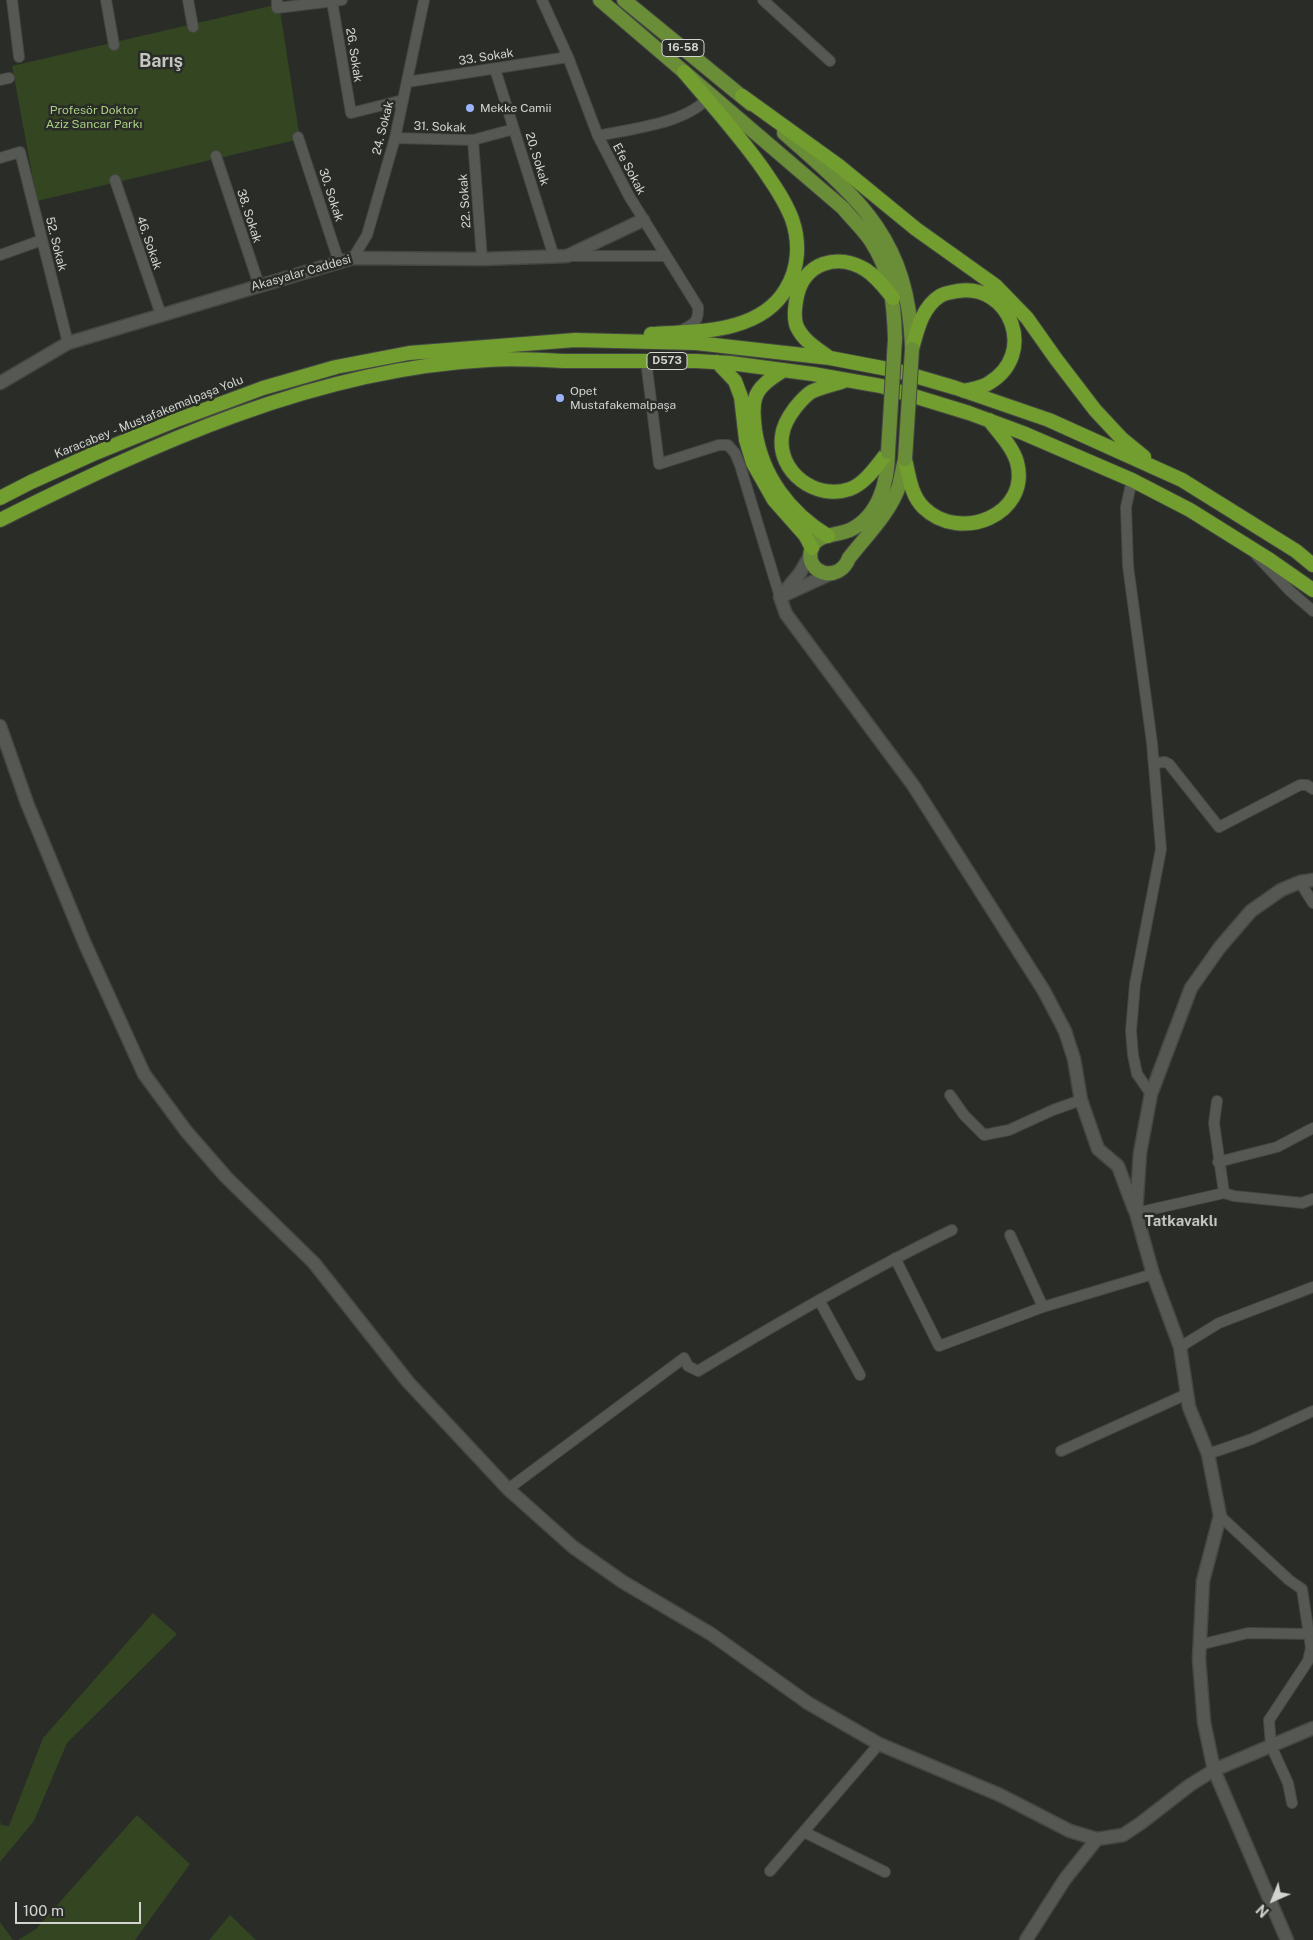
<!DOCTYPE html>
<meta charset="utf-8">
<style>
body{margin:0}
#map{position:relative;width:1313px;height:1940px;overflow:hidden;background:#292c27;font-family:"Public Sans",sans-serif}
canvas{display:block}
.north{position:absolute;left:1248px;top:1875px;width:50px;height:50px;-webkit-text-stroke:4px #292c27;paint-order:stroke;rotate:224deg;font-size:14px;font-weight:700;line-height:20px;text-align:center;color:#d2d4d1}
.north::after{content:'';display:block;margin:auto;width:18px;height:22px;background:#d2d4d1;clip-path:polygon(50% 0,100% 100%,50% 72%,0 100%)}
.scale{position:absolute;left:15px;top:1902px;width:126px;height:22px;box-sizing:border-box;border:2px solid #d2d4d1;border-top:0;padding-left:6px;font-size:15px;line-height:18px;white-space:nowrap;color:#d2d4d1;-webkit-text-stroke:4px #292c27;paint-order:stroke}
</style>
<div id="map">
<canvas width="1313" height="1940"></canvas>
<div class="north">N</div>
<div class="scale">100 m</div>
</div>
<script>
const context = document.querySelector('canvas').getContext('2d');
context.lineJoin = 'round';
function fill(path, color) {
  context.fillStyle = color;
  context.fill(path, 'evenodd');
}
function trace(path, color, width, dash) {
  context.strokeStyle = color;
  context.lineWidth = width;
  context.lineCap = dash ? 'butt' : 'round';
  context.setLineDash(dash || []);
  context.stroke(path);
}
function label(font, color, halo, rows, align = 'center') {
  context.font = font + ' "Public Sans",sans-serif';
  context.lineWidth = 5;
  context.setLineDash([]);
  context.textBaseline = 'middle';
  context.strokeStyle = halo;
  context.fillStyle = color;
  for (const [text, x, y, turn = 0] of rows) {
    context.save();
    context.translate(x, y);
    context.rotate((+turn || 0) * Math.PI / 180);
    context.textAlign = isNaN(turn) ? turn : align;
    if (halo) context.strokeText(text, 0, 0);
    context.fillText(text, 0, 0);
    context.restore();
  }
}
fill(new Path2D(`
 M279 4 300 139 37 201 12 66Z
 M153 1613 177 1634 67 1743 34 1821 0 1862V1820L1 1825 9 1826 43 1738Z
 M137 1815 190 1864 135 1940H18L36 1929Z
 M230 1915 256 1940H209Z
 M0 1922 13 1940H0Z`), '#344522');
const minor = new Path2D(`
 M12 0 19 57
 M106 0 114 45
 M188 0 193 27
 M277 0V8L342 0
 M542 0 568 57 598 136 629 196 698 307C699 323 693 324 680 331
 M763 0 830 61
 M332 1 351 113 403 100
 M495 69 554 257
 M0 80 9 78
 M407 82 568 57
 M598 136C633 128 687 124 711 95
 M298 137 339 262
 M395 138 473 140 514 129
 M473 140 482 259
 M216 156 259 285
 M0 158 20 152 68 343
 M115 180 161 315
 M0 255 42 240
 M568 256H665
 M353 258 367 235 395 138 424 0
 M646 361 659 464 719 445H728L735 453 740 465 780 597
 M1132 480 1126 507 1128 566 1152 743 1161 849 1135 984 1131 1031 1133 1055 1137 1074 1151 1094
 M1257 556 1290 591 1313 611
 M1154 763 1165 762 1169 764 1219 827 1300 785H1307L1313 789
 M1300 882 1313 903
 M950 1095 964 1115 984 1135 1009 1130 1053 1110 1081 1100
 M1217 1101 1214 1123 1224 1193
 M1218 1162 1277 1147 1313 1128
 M1136 1213 1224 1193 1234 1196 1302 1203 1313 1199
 M1010 1235 1043 1307
 M895 1258 939 1346 1043 1307 1153 1274
 M819 1300 860 1375
 M1180 1347 1219 1323 1313 1287
 M1061 1451 1187 1394
 M1208 1454 1252 1439 1313 1411
 M508 1489 684 1358 688 1366 698 1371C781 1321 865 1272 952 1230
 M1220 1516 1289 1580 1302 1589 1311 1648 1308 1661 1269 1720 1271 1746 1288 1783 1292 1803
 M1199 1645 1248 1633 1309 1634
 M804 1832 885 1872
 M770 1871 879 1744`);
const tertiary = new Path2D(`
 M0 383 68 343 353 258 482 259 567 256 643 220
 M811 554 800 573 780 597 830 574
 M780 597 786 614 913 785 1044 991 1065 1031 1074 1059 1081 1100 1098 1149 1118 1166 1134 1209
 M0 726 27 803 85 944 144 1074 186 1131 226 1177 314 1263 408 1382 508 1489 573 1547 623 1582 711 1634 808 1703 879 1744 1000 1795 1070 1831 1097 1839 1123 1835 1141 1823 1190 1785 1214 1770 1313 1728
 M1026 1940 1065 1879 1097 1839
 M1287 1940 1214 1770 1204 1722 1199 1659 1203 1581 1220 1516 1208 1454 1189 1407 1180 1347 1153 1274 1136 1213 1140 1153 1151 1094 1191 988 1220 947 1251 911 1281 890 1300 882 1313 880`);
const primary = new Path2D(`
 M600 0 843 208C852 219 863 229 871 241 891 271 894 304 895 339
 M624 0 751 104
 M784 133C859 199 908 238 912 346
 M888 452C888 482 879 516 850 530 836 536 816 533 811 550 805 574 839 584 849 558 866 536 890 513 899 486 901 477 903 468 905 459`);
const trunk = new Path2D(`
 M742 96 839 166 916 229 996 286 1027 318 1056 359 1095 410 1122 439 1144 457
 M651 334C679 332 708 333 735 325 756 319 775 308 786 289 799 268 800 242 792 219 785 201 774 185 763 169 739 135 711 104 684 72
 M912 349C917 331 922 307 940 296 945 293 952 292 958 291 1010 283 1038 354 989 383 982 388 972 389 964 391
 M827 356C816 348 803 340 797 327 793 318 795 306 797 296 804 263 838 252 866 270 877 277 884 287 893 298
 M717 362 735 381 741 397 746 440 753 463 774 500 805 535 812 548
 M784 370C773 377 758 386 755 399 752 409 754 420 755 430 762 476 789 512 828 536
 M844 381C833 385 821 387 811 392 805 396 799 403 795 408 789 416 783 425 782 436 777 472 816 501 850 489 866 483 877 465 888 452
 M905 459C909 476 911 496 924 508 960 543 1031 515 1017 462 1012 446 999 433 989 420
 M0 498 31 482 93 454 174 421 263 388 336 367 409 353 575 340 696 343 830 358 898 371 956 388 1049 420 1182 480 1296 551 1313 565
 M0 520C153 444 315 369 488 360 513 358 539 360 564 361 608 361 652 361 696 361L730 363 813 374 881 386 969 413 1023 433 1132 480 1190 510 1270 560 1313 590`);
trace(minor, '#444742', 12);
trace(tertiary, '#444742', 15);
trace(primary, '#444742', 16);
trace(trunk, '#444742', 16);
trace(minor, '#565953', 10);
trace(tertiary, '#565953', 12);
trace(primary, '#6a8d37', 14);
trace(trunk, '#719e2e', 14);
const primaryBridge = new Path2D(`
 M888 452 895 339
 M905 459 912 349`);
trace(primaryBridge, '#444742', 16, []);
trace(primaryBridge, '#6a8d37', 14);
for (const [x, y, r, color] of [
 [470,108,5,"#9db4fd"],
 [560,398,5,"#9db4fd"]
]) {
  const dot = new Path2D();
  dot.arc(x, y, r, 0, 2 * Math.PI);
  context.fillStyle = color;
  context.fill(dot);
  trace(dot, '#292c27', 2);
}
for (const [x, y, w] of [
 [683,48,42],
 [667,361,40]
]) {
  const box = new Path2D();
  box.roundRect(x - w / 2, y - 8.5, w, 17, 4);
  context.fillStyle = '#292c27';
  context.fill(box);
  trace(box, '#d2d4d1', 1);
}
label('bold 11px', '#d2d4d1', null, [
 ["16-58",683,48],
 ["D573",667,361]
]);
label('12px', '#d2d4d1', '#292c27', [
 ["26. Sokak",354,55,81],
 ["33. Sokak",486,57,-9],
 ["31. Sokak",440,127,2],
 ["24. Sokak",383,128,-76],
 ["20. Sokak",537,159,73],
 ["Efe Sokak",629,169,62],
 ["30. Sokak",331,195,72],
 ["22. Sokak",465,201,-94],
 ["38. Sokak",249,216,72],
 ["46. Sokak",149,243,71],
 ["52. Sokak",56,244,76],
 ["Akasyalar Caddesi",301,273,-16],
 ["Karacabey - Mustafakemalpaşa Yolu",149,417,-22]
]);
label('12px', '#d2d4d1', '#292c27', [
 ["Mekke Camii",480,108],
 ["Opet",570,391],
 ["Mustafakemalpaşa",570,405]
], 'left');
label('12px', '#a9cf82', '#292c27', [
 ["Profesör Doktor",94,110],
 ["Aziz Sancar Parkı",94,124]
]);
label('bold 15px', '#c2c6be', '#292c27', [
 ["Tatkavaklı",1181,1221]
]);
label('bold 18px', '#c2c6be', '#292c27', [
 ["Barış",161,61]
]);
</script>
